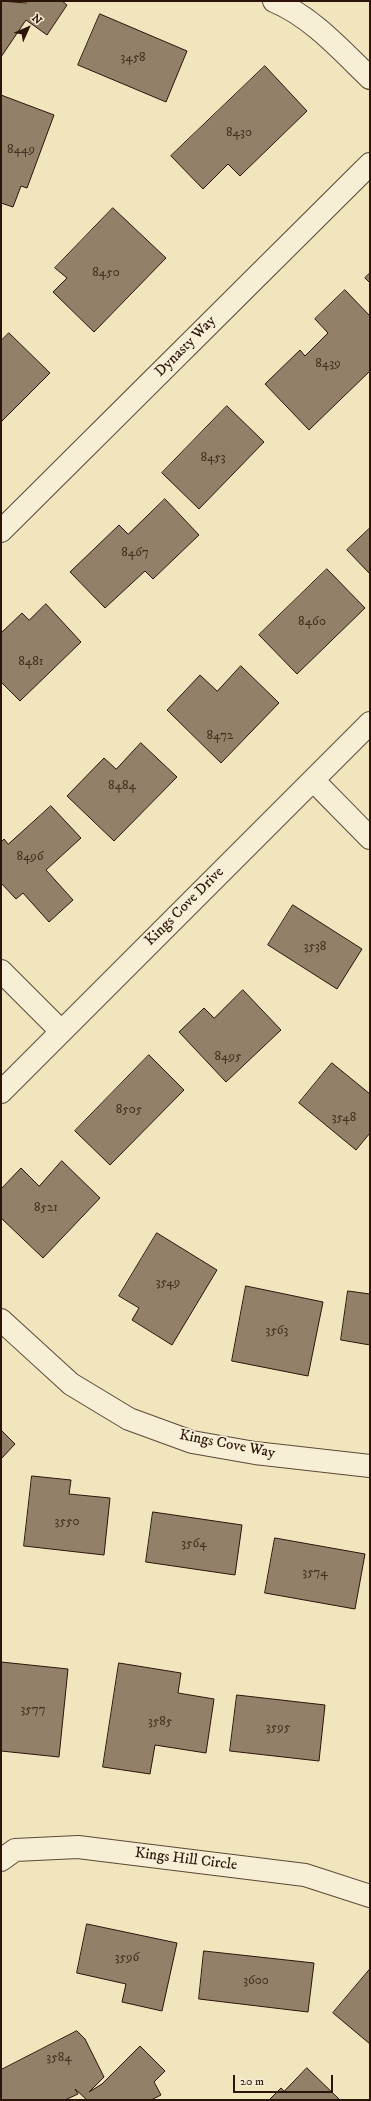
<!DOCTYPE html>
<style>
body{margin:0}
#map{position:relative;width:371px;height:2101px;overflow:hidden;background:#f1e5be;font-family:"IM FELL DW Pica",serif}
canvas{display:block}
.frame{position:absolute;inset:0;border:2px solid #2c140a;pointer-events:none}
.north{position:absolute;left:8px;top:8px;width:40px;height:40px;-webkit-text-stroke:3px #f6eed5;paint-order:stroke;rotate:45deg;font-size:11px;font-weight:700;line-height:16px;text-align:center;color:#2c140a}
.north::after{content:'';display:block;margin:auto;width:14px;height:18px;background:#2c140a;clip-path:polygon(50% 0,100% 100%,50% 72%,0 100%)}
.scale{position:absolute;left:233px;top:2075px;width:100px;height:18px;box-sizing:border-box;border:2px solid #2c140a;border-top:0;padding-left:5px;font-size:12px;line-height:14px;white-space:nowrap;color:#2c140a;-webkit-text-stroke:3px #f6eed5;paint-order:stroke}
</style>
<div id="map">
<canvas width="371" height="2101"></canvas>
<div class="frame"></div>
<div class="north">N</div>
<div class="scale">20 m</div>
</div>
<script>
const context = document.querySelector('canvas').getContext('2d');
context.lineJoin = 'round';
function fill(path, color) {
  context.fillStyle = color;
  context.fill(path, 'evenodd');
}
function trace(path, color, width, dash) {
  context.strokeStyle = color;
  context.lineWidth = width;
  context.lineCap = dash ? 'butt' : 'round';
  context.setLineDash(dash || []);
  context.stroke(path);
}
function label(font, color, halo, rows, align = 'center') {
  context.font = font + ' "IM FELL DW Pica",serif';
  context.lineWidth = 3.5;
  context.setLineDash([]);
  context.textBaseline = 'middle';
  context.strokeStyle = halo;
  context.fillStyle = color;
  for (const [text, x, y, turn = 0] of rows) {
    context.save();
    context.translate(x, y);
    context.rotate((+turn || 0) * Math.PI / 180);
    context.textAlign = isNaN(turn) ? turn : align;
    if (halo) context.strokeText(text, 0, 0);
    context.fillText(text, 0, 0);
    context.restore();
  }
}
const building = new Path2D(`
 M1 1 26 3 27 1H62L67 5 47 35 26 20 1 57Z
 M100 14 187 51 166 102 78 65Z
 M265 66 307 111 240 176 228 164 203 189 171 156Z
 M1 95 54 115 27 188 21 186 13 207 1 203Z
 M113 208 166 258 94 332 53 292 67 278 55 268Z
 M370 273V283L365 278Z
 M345 290 370 316V371L309 430 265 384 300 350 305 356 328 333 315 319Z
 M9 333 50 373 1 422V341Z
 M227 406 264 442 199 509 162 473Z
 M165 499 199 535 153 579 145 571 105 608 70 572 119 525 128 534Z
 M370 528V574L347 550Z
 M327 569 365 608 297 674 259 635Z
 M46 604 81 642 20 701 1 682V633L22 613 29 620Z
 M241 666 279 703 221 763 167 710 200 675 217 691Z
 M141 743 177 777 114 841 67 796 104 758 116 769Z
 M51 806 81 838 46 870 73 900 49 922 23 893 16 899 1 883V842L4 839 8 844Z
 M293 905 362 949 337 989 268 945Z
 M243 990 281 1030 226 1082 179 1032 204 1008 214 1018Z
 M149 1055 184 1090 110 1165 75 1131Z
 M332 1063 370 1094V1133L356 1150 299 1103Z
 M62 1161 100 1198 43 1258 1 1218V1189L21 1168 39 1186Z
 M157 1233 217 1270 172 1345 132 1320 139 1308 119 1296Z
 M246 1286 323 1302 308 1376 232 1361Z
 M348 1291 370 1294V1345L341 1340Z
 M1 1430 15 1444 1 1459Z
 M32 1476 71 1480 69 1494 110 1498 104 1555 24 1546Z
 M153 1512 242 1525 235 1575 146 1562Z
 M275 1538 365 1554 355 1609 265 1593Z
 M1 1662 68 1669 59 1757 1 1751Z
 M119 1663 181 1673 178 1693 214 1699 206 1753 155 1745 150 1774 103 1767Z
 M237 1695 325 1705 319 1761 230 1751Z
 M87 1924 177 1943 162 2011 122 2002 126 1984 77 1973Z
 M204 1951 314 1963 308 2012 199 1999Z
 M370 1969V2044L333 2013Z
 M77 2031 85 2039 104 2077 89 2092 102 2084 140 2046 165 2071 154 2082 161 2095 151 2100H87L75 2089 78 2094 65 2100H1V2070Z
 M307 2068 340 2100H269L281 2088 284 2091Z`);
fill(building, '#928168');
trace(building, '#2c140a', 1);
const minor = new Path2D(`
 M274 1C312 17 341 50 370 78
 M1 531 370 164
 M313 780 370 838
 M1 971 61 1031
 M1 1092 370 723
 M1 1320 71 1384 129 1419 192 1442 255 1453 370 1466
 M1 1860 15 1850 78 1847 305 1875 370 1896`);
trace(minor, '#5d4837', 24);
trace(minor, '#f6eed5', 22);
label('13px', '#462f22', null, [
 ["3458",133,58],
 ["8430",239,133],
 ["8449",21,150],
 ["8450",106,273],
 ["8439",328,364],
 ["8453",213,458],
 ["8467",135,553],
 ["8460",312,622],
 ["8481",31,662],
 ["8472",220,736],
 ["8484",122,786],
 ["8496",30,857],
 ["3538",315,947],
 ["8495",228,1057],
 ["8505",129,1110],
 ["3548",344,1118],
 ["8521",46,1208],
 ["3549",168,1283],
 ["3563",277,1331],
 ["3550",67,1522],
 ["3564",194,1544],
 ["3574",315,1573],
 ["3577",33,1710],
 ["3585",160,1722],
 ["3595",278,1728],
 ["3596",127,1958],
 ["3600",256,1981],
 ["3584",59,2058]
]);
label('15px', '#2c140a', '#f6eed5', [
 ["Dynasty Way",186,347,-45],
 ["Kings Cove Drive",185,907,-45],
 ["Kings Cove Way",227,1445,11],
 ["Kings Hill Circle",186,1860,7]
]);
</script>
